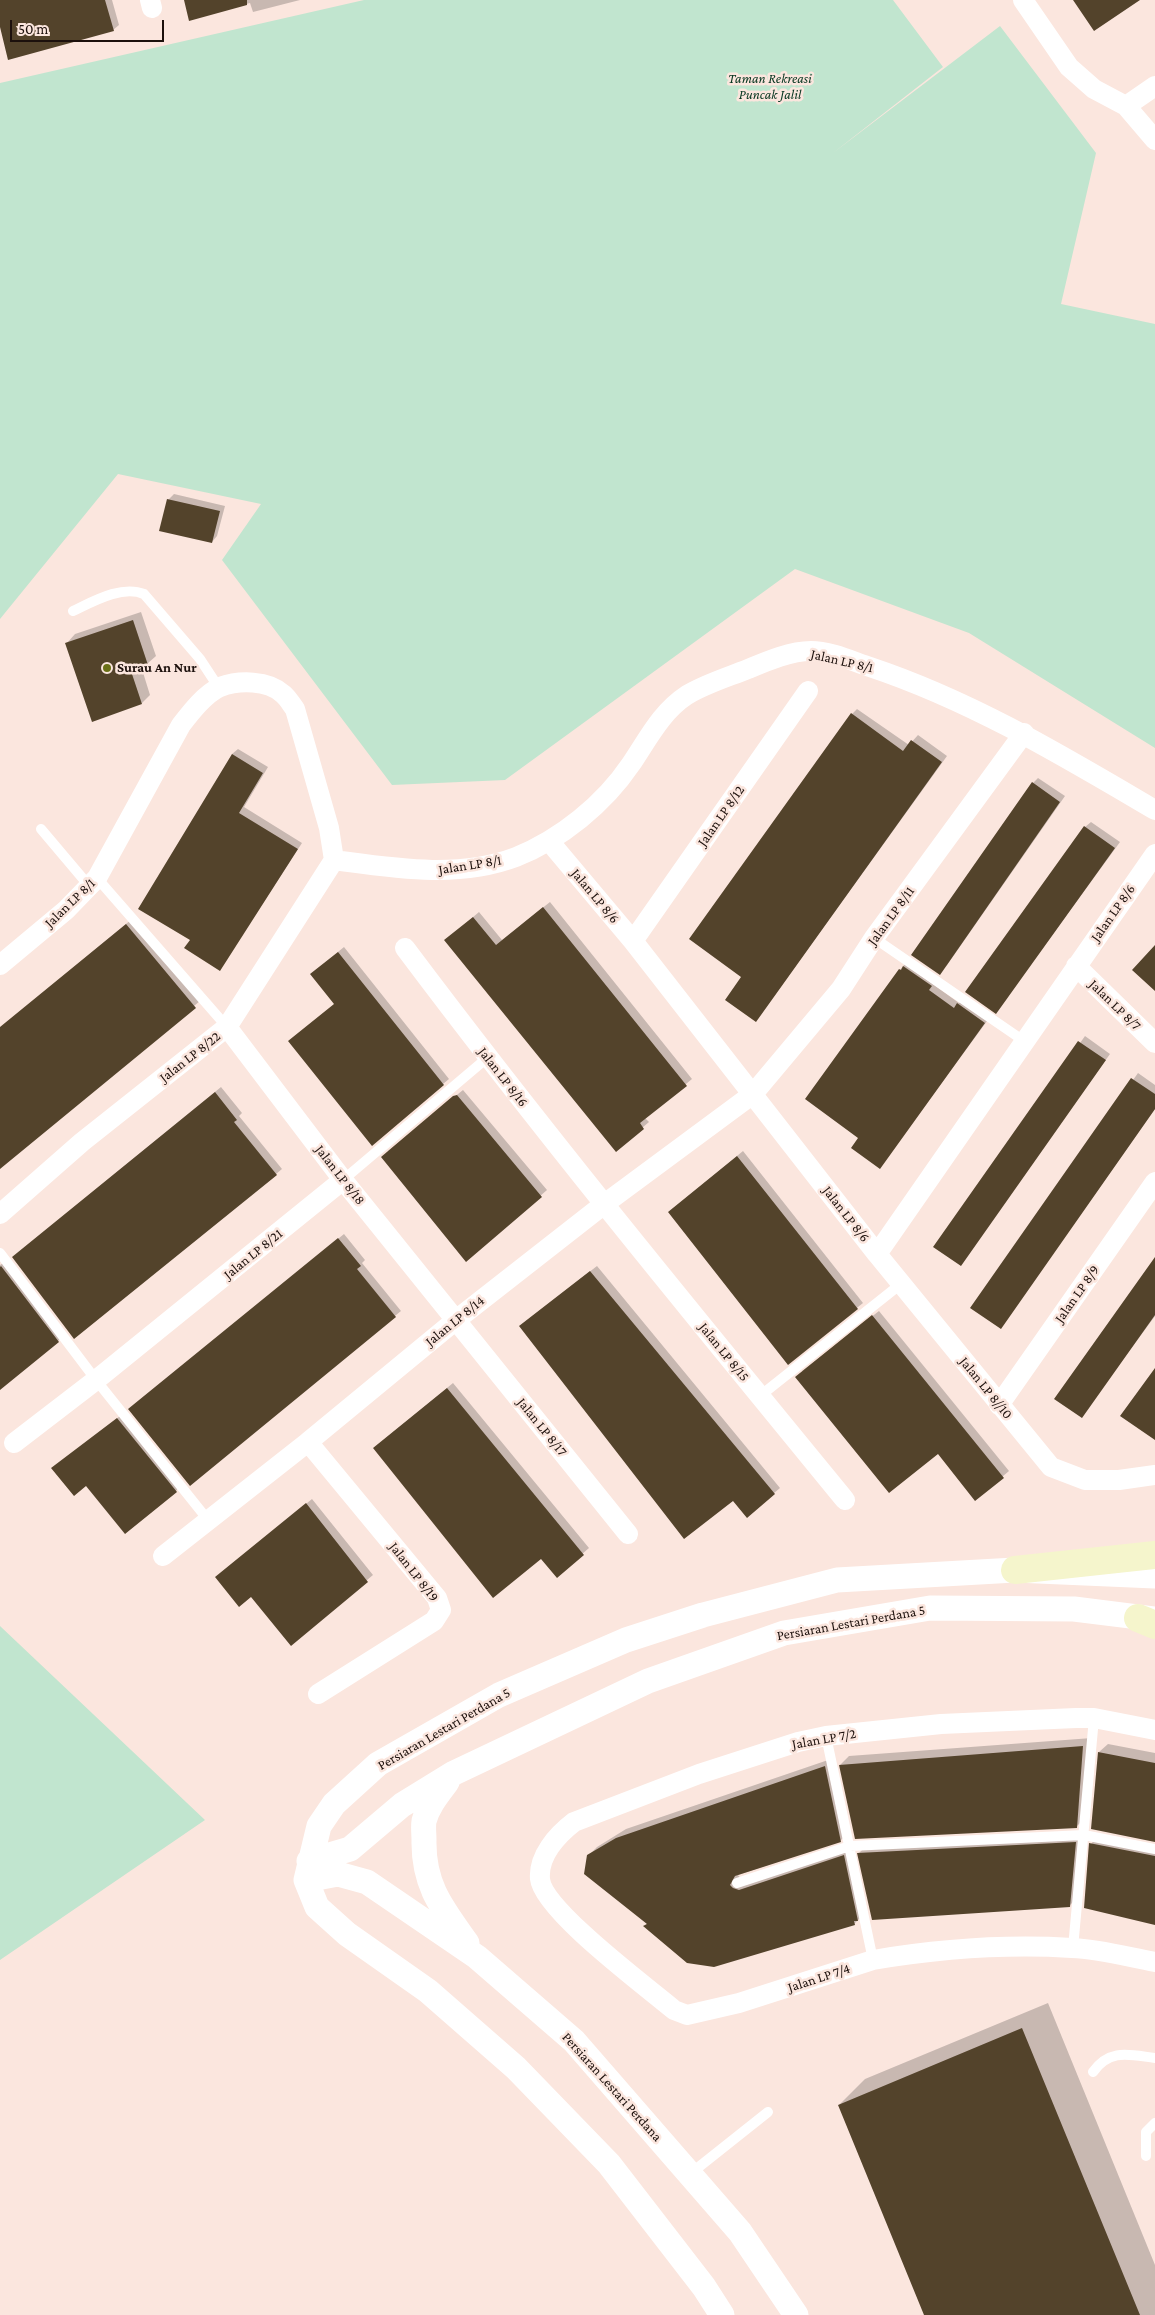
<!DOCTYPE html>
<style>
body{margin:0}
#map{position:relative;width:1155px;height:2315px;overflow:hidden;background:#fbe6de;font-family:"Crimson Pro",serif}
canvas{display:block}
.scale{position:absolute;left:10px;top:20px;width:154px;height:22px;box-sizing:border-box;border:2px solid #1c100c;border-top:0;padding-left:6px;font-size:15px;line-height:18px;white-space:nowrap;color:#1c100c;-webkit-text-stroke:4px #fbe6de;paint-order:stroke}
</style>
<div id="map">
<canvas width="1155" height="2315"></canvas>
<div class="scale">50 m</div>
</div>
<script>
const context = document.querySelector('canvas').getContext('2d');
context.lineJoin = 'round';
function fill(path, color) {
  context.fillStyle = color;
  context.fill(path, 'evenodd');
}
function trace(path, color, width, dash) {
  context.strokeStyle = color;
  context.lineWidth = width;
  context.lineCap = dash ? 'butt' : 'round';
  context.setLineDash(dash || []);
  context.stroke(path);
}
function label(font, color, halo, rows, align = 'center') {
  context.font = font + ' "Crimson Pro",serif';
  context.lineWidth = 5;
  context.setLineDash([]);
  context.textBaseline = 'middle';
  context.strokeStyle = halo;
  context.fillStyle = color;
  for (const [text, x, y, turn = 0] of rows) {
    context.save();
    context.translate(x, y);
    context.rotate((+turn || 0) * Math.PI / 180);
    context.textAlign = isNaN(turn) ? turn : align;
    if (halo) context.strokeText(text, 0, 0);
    context.fillText(text, 0, 0);
    context.restore();
  }
}
fill(new Path2D(`
 M364 0H893L943 67 833 153 1000 26 1096 153 1061 304 1155 324V748L969 633 795 569 505 780 392 785 222 560 261 504 118 474 0 619V83Z
 M0 1626 205 1820 0 1960Z`), '#c1e5cf');
fill(new Path2D(`
 M0 0H112L119 25 113 30 0 22Z
 M185 0H300L253 12 250 3 190 19Z
 M174 494 225 506 217 536 212 542 168 500Z
 M141 612 156 656 147 664 141 666 150 695 142 703 67 643 75 634Z
 M857 709 909 745 918 735 947 756 761 1014 743 977 852 714Z
 M238 749 268 767 244 807 302 843 220 969 192 940 232 754Z
 M1038 778 1065 796 945 968 1033 783Z
 M1091 822 1120 842 996 1012 1085 827Z
 M550 902 692 1079 645 1118 649 1122 616 1150 452 935 479 912 502 940Z
 M132 919 200 1001 0 1167V1028Z
 M344 947 449 1079 443 1084 335 1004 311 974Z
 M905 964 959 1003 964 999 990 1017 880 1167 860 1137 900 970Z
 M1085 1036 1110 1054 960 1264 935 1247Z
 M1138 1073 1155 1085V1109L1001 1327 972 1308Z
 M221 1087 242 1113 239 1116 282 1169 276 1174 19 1252Z
 M463 1090 547 1190 467 1260 388 1151Z
 M743 1151 863 1303 788 1363 675 1207Z
 M344 1234 365 1260 362 1263 401 1311 190 1484 135 1404Z
 M1155 1259V1316L1083 1414Z
 M7 1261 64 1336 0 1389V1265Z
 M597 1266 780 1488 747 1516 733 1499 526 1321Z
 M879 1311 1009 1471 976 1499 938 1452 802 1371Z
 M453 1383 589 1548 557 1576 542 1557 380 1443Z
 M124 1413 181 1485 176 1491 86 1485 59 1463Z
 M312 1499 373 1575 291 1644 251 1596 222 1572Z
 M1092 1738 1085 1818 1076 1827 840 1765 849 1756Z
 M1108 1744 1155 1753V1841L1099 1752Z
 M834 1758 849 1832 840 1841 738 1875 742 1880 853 1847 863 1915 854 1924 645 1926 647 1923 588 1856 597 1847 626 1829Z
 M1084 1834 1078 1897 1069 1906 859 1853 868 1844Z
 M1099 1835 1155 1846V1923L1091 1844Z
 M1048 2003 1155 2265V2315H925L839 2105 865 2079Z`), '#0003');
fill(new Path2D(`
 M0 0H105L114 31 8 60 0 27Z
 M184 0H247V5L189 21Z
 M1073 0H1140L1094 31Z
 M167 499 220 511 212 543 159 531Z
 M133 620 148 665 131 671 142 704 92 722 65 643Z
 M851 713 903 751 911 740 942 762 756 1022 725 1000 741 977 689 939Z
 M232 754 263 773 239 813 298 849 220 971 184 948 190 940 138 909Z
 M1032 782 1060 802 940 975 911 955Z
 M1084 826 1115 848 996 1014 965 992Z
 M543 907 687 1086 640 1123 644 1129 616 1152 444 940 473 917 496 945Z
 M126 924 196 1008 0 1169V1027Z
 M1155 945V991L1132 970Z
 M338 952 444 1085 372 1146 288 1041 334 1004 310 974Z
 M903 966 932 986 929 990 954 1008 957 1003 985 1023 880 1169 851 1148 858 1138 805 1099 899 969 901 970Z
 M1078 1041 1106 1060 961 1266 933 1247Z
 M1131 1078 1155 1094V1109L1001 1329 970 1308Z
 M215 1092 237 1120 234 1122 277 1175 74 1339 12 1257Z
 M457 1095 542 1197 466 1262 381 1157 453 1096Z
 M737 1156 858 1309 788 1365 668 1212Z
 M338 1238 361 1266 357 1269 396 1317 190 1486 128 1409Z
 M1155 1257V1315L1082 1418 1054 1399Z
 M1 1266 59 1342 0 1390V1267Z
 M590 1271 775 1494 747 1518 733 1501 684 1539 519 1326Z
 M872 1315 1004 1478 975 1501 938 1454 889 1493 795 1377Z
 M1155 1368V1440L1120 1416Z
 M447 1388 584 1555 557 1578 541 1559 493 1598 373 1448Z
 M117 1418 177 1492 125 1534 86 1486 74 1496 51 1468Z
 M306 1503 368 1582 291 1646 251 1597 239 1607 215 1577Z
 M1083 1746 1077 1828 855 1839 839 1765Z
 M1098 1752 1155 1763V1842L1091 1829Z
 M825 1766 841 1842 735 1876 730 1885 733 1888 739 1890 844 1855 858 1921H854L855 1925 714 1967 687 1963 643 1926 647 1924 584 1874 587 1855 616 1838Z
 M1076 1842 1070 1907 872 1920 857 1853Z
 M1089 1843 1155 1856V1925L1084 1908Z
 M1022 2028 1140 2315H924L838 2105Z`), '#53432b');
trace(new Path2D(`
 M73 611C94 601 122 585 144 594L200 659 219 688
 M41 829 90 887
 M97 878 227 1027
 M874 938 1024 1041
 M343 1180 487 1058
 M0 1253 96 1380 208 1520
 M760 1396 902 1283
 M826 1736 873 1960
 M737 1883 850 1846 1084 1835 1155 1849
 M1073 1948 1094 1718
 M1093 2072C1110 2048 1130 2055 1155 2058
 M1146 2156V2132L1155 2123
 M690 2174 768 2112`), '#fff', 10);
trace(new Path2D(`
 M150 0 152 8
 M1023 0 1069 67 1094 89 1126 106 1155 140
 M1126 106 1155 86
 M549 841 633 941 877 1254 1155 854
 M633 941 808 691
 M405 948C546 1136 696 1318 845 1500
 M0 965 66 910 97 878 181 725C191 712 205 694 220 687 239 680 268 680 283 694 288 698 291 704 295 709L329 828 334 860C394 868 458 879 516 857 561 839 604 804 631 764 648 739 661 712 687 695 705 684 728 677 748 669 767 661 790 651 811 651 830 651 852 661 870 667 972 701 1063 756 1155 810
 M1076 966 1155 1043
 M227 1027 343 1180 628 1534
 M0 1214 82 1142 227 1027 334 860
 M877 1254 1051 1467 1085 1480H1119L1155 1475
 M999 1405 1155 1182
 M308 1442 437 1598 441 1610 434 1621 318 1694
 M14 1443 96 1380 343 1180
 M163 1556 308 1442 456 1320 603 1205 753 1094 841 989 874 938 1024 733
 M1155 1730 1094 1718H1076L941 1724 826 1736 798 1742 699 1774 574 1822C557 1835 538 1856 540 1879 543 1910 647 1987 674 2010L687 2015 739 2003 873 1960C938 1949 1007 1944 1072 1948 1099 1949 1128 1957 1155 1962`), '#fff', 20);
trace(new Path2D(`
 M447 1782C438 1794 428 1806 424 1821 423 1827 424 1834 424 1840 423 1885 442 1908 467 1943
 M309 1861 350 1849 402 1805 454 1773 648 1681 784 1633 930 1608 1074 1609 1155 1619
 M306 1880 338 1874 367 1882 477 1957 574 2041 740 2232 796 2315
 M722 2315 704 2287 609 2164 516 2068 428 1991 347 1934 317 1907 306 1880 319 1826 334 1804 378 1764 499 1695 626 1640 703 1615 837 1580 1015 1570 1155 1576`), '#fff', 25);
trace(new Path2D(`
 M1015 1570 1155 1555
 M1138 1618 1155 1625`), '#f5f5cc', 28);
for (const [x, y, r, color] of [
 [107,668,5,"#6a7017"]
]) {
  const dot = new Path2D();
  dot.arc(x, y, r, 0, 2 * Math.PI);
  context.fillStyle = color;
  context.fill(dot);
  trace(dot, '#fbe6de', 2);
}
label('italic 14px', '#05351f', '#fbe6de', [
 ["Taman Rekreasi",770,79],
 ["Puncak Jalil",770,95]
]);
label('14px', '#1c100c', '#fbe6de', [
 ["Jalan LP 8/1",842,661,13],
 ["Jalan LP 8/12",721,816,-55],
 ["Jalan LP 8/1",470,865,-9],
 ["Jalan LP 8/6",595,896,50],
 ["Jalan LP 8/1",70,903,-44],
 ["Jalan LP 8/6",1113,913,-55],
 ["Jalan LP 8/11",891,916,-54],
 ["Jalan LP 8/7",1115,1005,44],
 ["Jalan LP 8/22",190,1057,-38],
 ["Jalan LP 8/16",503,1077,52],
 ["Jalan LP 8/18",340,1175,52],
 ["Jalan LP 8/6",846,1214,52],
 ["Jalan LP 8/21",253,1254,-39],
 ["Jalan LP 8/9",1077,1294,-55],
 ["Jalan LP 8/14",455,1321,-39],
 ["Jalan LP 8/15",724,1352,51],
 ["Jalan LP 8//10",986,1388,51],
 ["Jalan LP 8/17",542,1427,51],
 ["Jalan LP 8/19",414,1572,52],
 ["Persiaran Lestari Perdana 5",851,1623,-10],
 ["Persiaran Lestari Perdana 5",444,1729,-30],
 ["Jalan LP 7/2",824,1739,-10],
 ["Jalan LP 7/4",819,1978,-18],
 ["Persiaran Lestari Perdana",612,2087,48]
]);
label('bold 14px', '#1c100c', '#fbe6de', [
 ["Surau An Nur",117,668]
], 'left');
</script>
